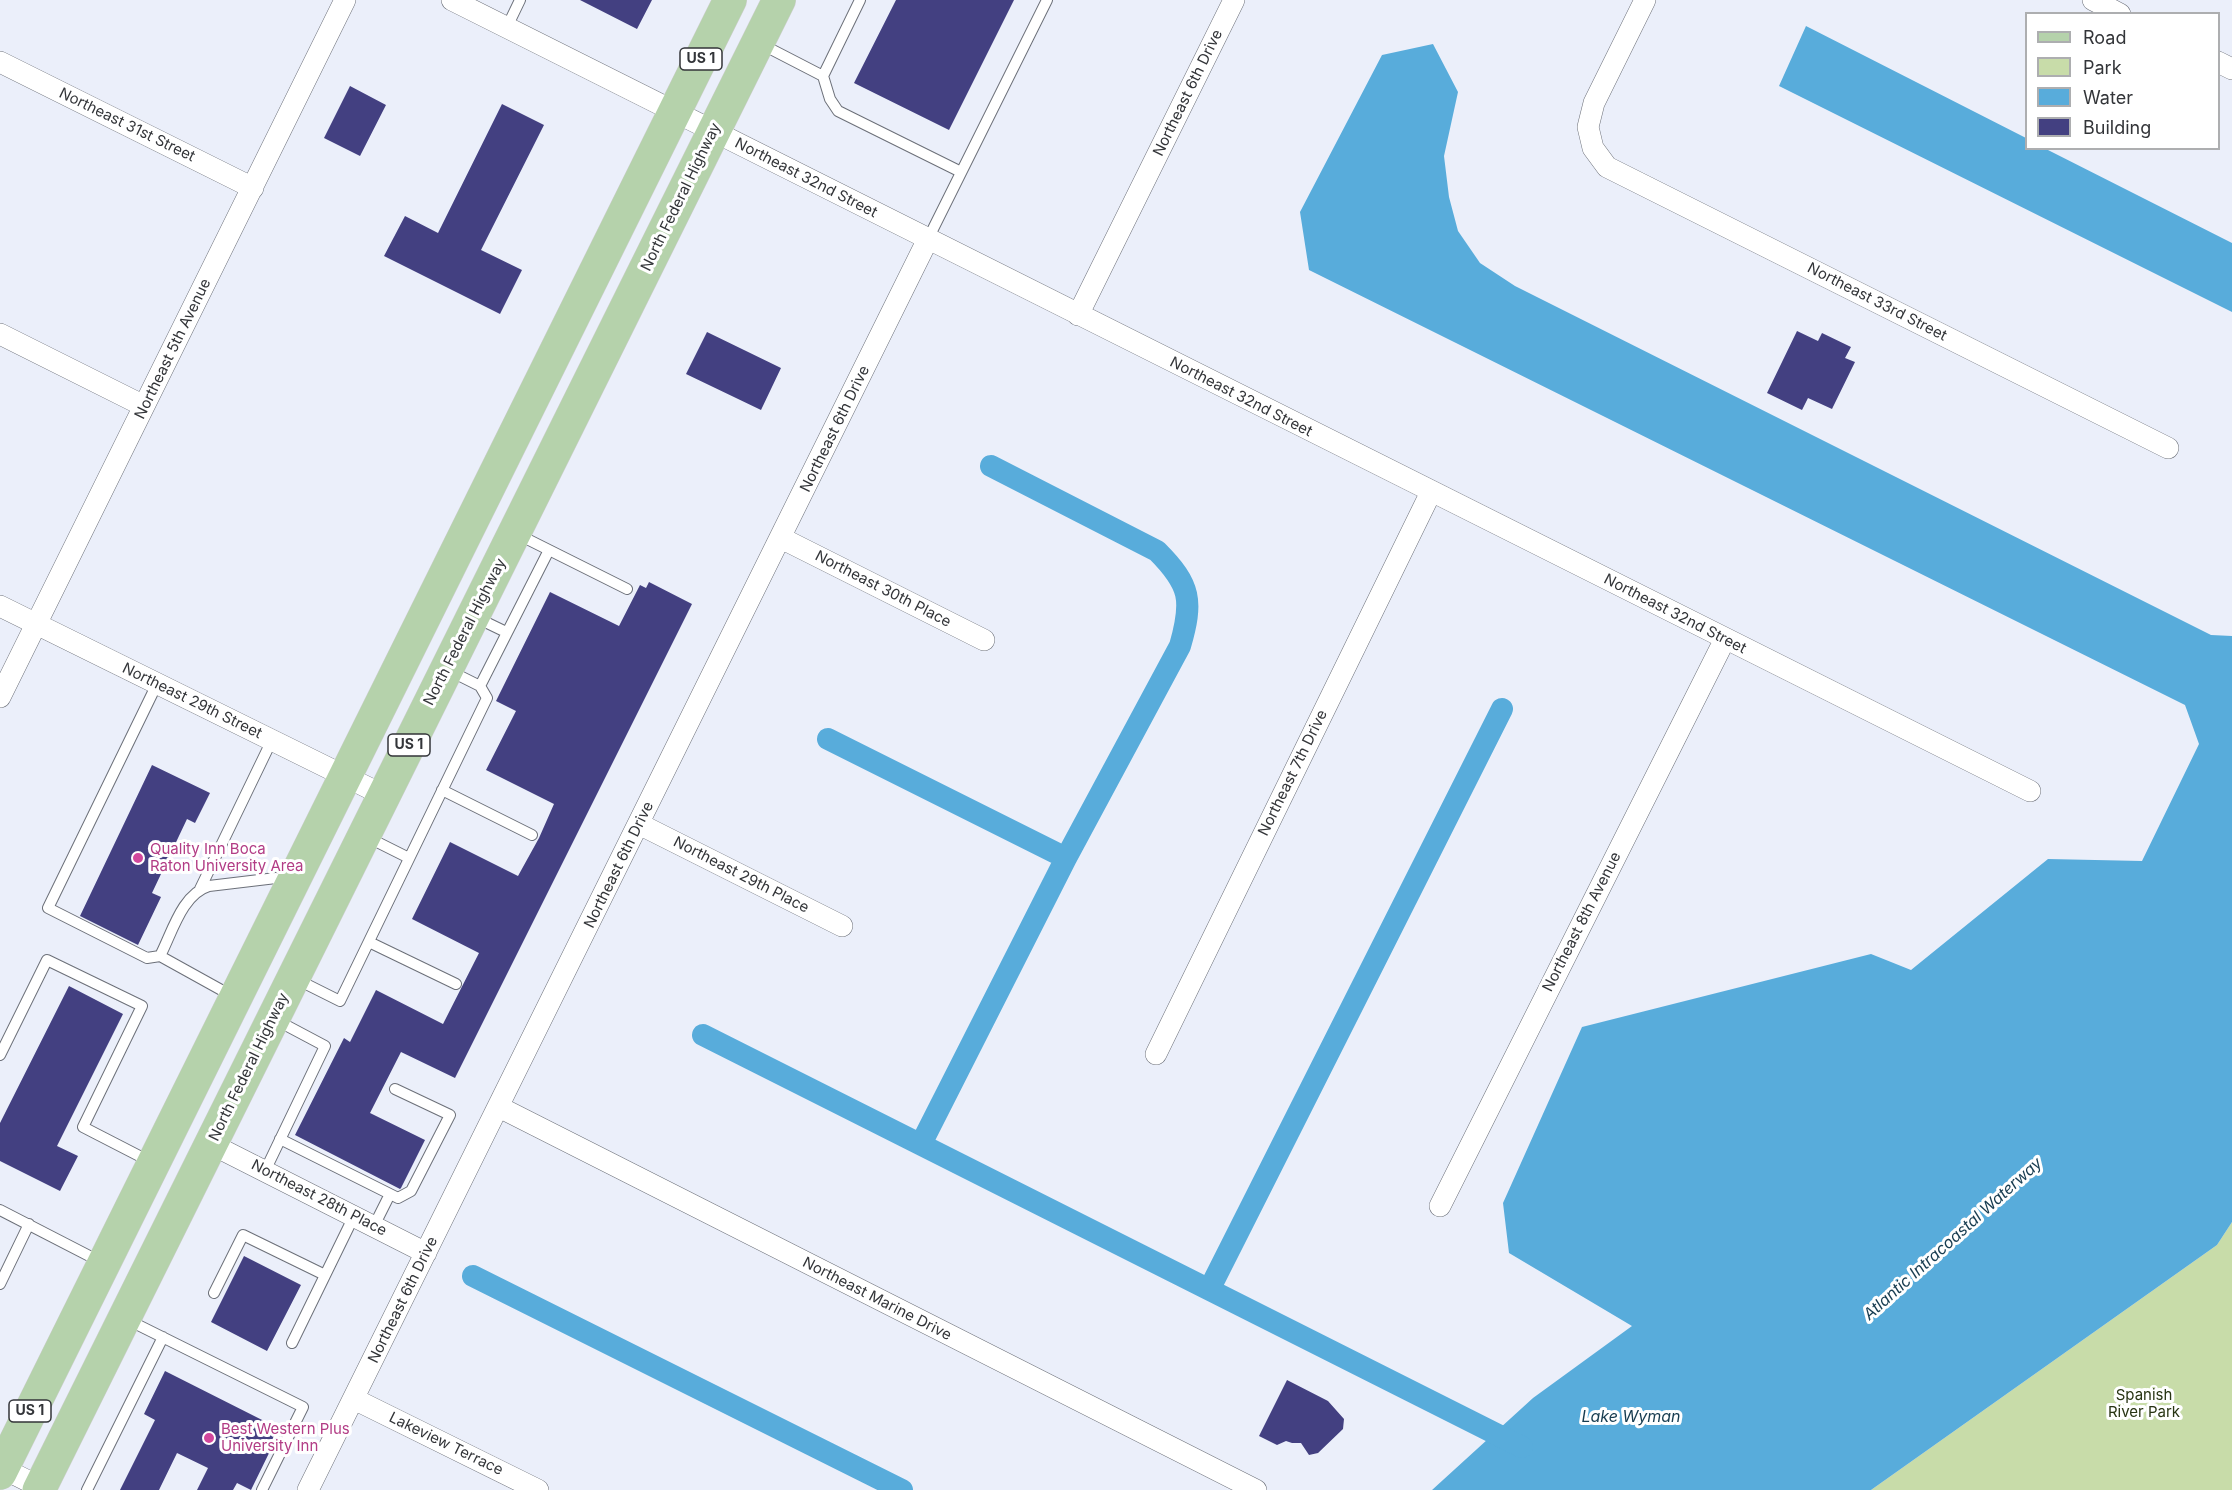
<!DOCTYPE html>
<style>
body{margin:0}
#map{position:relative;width:2232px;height:1490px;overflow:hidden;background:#ebeffa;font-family:Inter,sans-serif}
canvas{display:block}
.legend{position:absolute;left:2025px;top:12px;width:195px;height:138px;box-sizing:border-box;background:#fff;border:2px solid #adaeb0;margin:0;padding:8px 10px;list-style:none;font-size:18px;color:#333539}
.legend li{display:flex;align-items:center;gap:12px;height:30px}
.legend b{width:30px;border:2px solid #adaeb0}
</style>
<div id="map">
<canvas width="2232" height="1490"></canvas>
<ul class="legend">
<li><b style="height:8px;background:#b5d2ab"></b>Road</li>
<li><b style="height:16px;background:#c8dca9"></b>Park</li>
<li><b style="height:16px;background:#58acdb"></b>Water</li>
<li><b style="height:16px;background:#434081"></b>Building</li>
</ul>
</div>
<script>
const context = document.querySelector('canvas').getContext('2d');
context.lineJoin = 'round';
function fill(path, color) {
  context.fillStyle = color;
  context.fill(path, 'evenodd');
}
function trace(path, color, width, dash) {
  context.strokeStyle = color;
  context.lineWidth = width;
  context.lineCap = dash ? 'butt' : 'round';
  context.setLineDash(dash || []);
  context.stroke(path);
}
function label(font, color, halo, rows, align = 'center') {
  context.font = font + ' Inter,sans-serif';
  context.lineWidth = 6;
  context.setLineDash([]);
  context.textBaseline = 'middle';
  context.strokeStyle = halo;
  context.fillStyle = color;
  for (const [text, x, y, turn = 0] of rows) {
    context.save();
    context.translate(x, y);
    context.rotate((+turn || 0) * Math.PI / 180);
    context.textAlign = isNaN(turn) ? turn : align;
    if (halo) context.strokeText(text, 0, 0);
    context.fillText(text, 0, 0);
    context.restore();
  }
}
fill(new Path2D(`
 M2232 1222V1490H1871L2217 1245Z`), '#c8dca9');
fill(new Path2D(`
 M1806 26 2026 138V148L2046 149 2232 243V312L1779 86Z
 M1433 44 1458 92 1444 156 1449 197 1458 231 1480 263 1515 286 2211 635 2232 636V1222L2217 1245 1871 1490H1432L1533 1398 1632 1326 1509 1253 1503 1203 1582 1027 1871 954 1911 970 2048 859 2142 861 2199 744 2185 705 1309 270 1300 212 1382 55Z`), '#58acdb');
trace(new Path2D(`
 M828 739 1066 858
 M703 1035 1522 1447
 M921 1144 1066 858 1180 646C1193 601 1191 585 1157 551L991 466
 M473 1276 902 1490
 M1210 1288 1502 709`), '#58acdb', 22);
fill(new Path2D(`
 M580 0H652L637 29Z
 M896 0H1014L949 130 854 83Z
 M350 86 386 105 360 156 324 138Z
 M502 104 544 125 481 250 522 270 500 314 384 256 405 216 438 233Z
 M1797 331 1818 341 1822 333 1851 347 1845 358 1855 362 1832 409 1808 398 1802 410 1767 393Z
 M707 332 781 368 761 410 686 374Z
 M649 582 692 604 455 1078 401 1052 370 1113 425 1140 401 1188 400 1189 295 1135 344 1038 350 1042 376 990 443 1024 479 953 412 919 450 842 518 876 539 838 554 804 486 770 516 711 496 701 550 592 619 626 640 585 646 588Z
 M152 765 210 793 195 823 187 819 152 893 161 897 138 945 80 916Z
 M69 986 123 1014 57 1146 78 1156 60 1191 0 1161V1123Z
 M244 1256 301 1285 267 1351 211 1322Z
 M165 1371 278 1428 268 1448 271 1449 251 1490 237 1483 233 1490H197L208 1468 177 1453 159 1490H120L155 1420 144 1414Z
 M1287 1380 1328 1401 1344 1419 1343 1429 1318 1453 1309 1455 1301 1443H1292L1286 1441 1277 1445 1259 1436Z`), '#434081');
const service = new Path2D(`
 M507 27 520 0
 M761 44 823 76 830 99 838 111 961 172
 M823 76 860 0
 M928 239 1047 0
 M517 534 627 589
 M477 618 506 632
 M157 684 48 908 147 958 160 956
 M480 686 549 550
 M442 790 532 835
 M367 837 409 858
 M200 889 272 740
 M369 942 456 984
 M296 979 340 1001 487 698 480 686 450 671
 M234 997 160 956C172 933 182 894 209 886L276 878 289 885
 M0 1055 47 960 142 1006 83 1127 151 1162
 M280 1139 398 1198 411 1191 450 1115 395 1089
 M265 1171 325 1046 276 1020
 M0 1210 101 1262
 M374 1226 390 1194
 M0 1284 29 1224
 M214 1293 243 1235 325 1275
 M128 1320 303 1407 262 1490
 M292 1343 354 1216
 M87 1490 163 1337`);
const minor = new Path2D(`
 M452 0 2030 791
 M1645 0 1594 103 1588 127 1593 148 1607 167 2168 448
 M2093 0 2120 14
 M0 62 253 188
 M2218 62 2232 69
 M1078 315 1234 0
 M0 334 144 406
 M781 538 984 640
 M0 606 383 795
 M0 697 345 0
 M639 824 842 926
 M1156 1054 1431 492
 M499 1107 1256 1490
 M211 1144 426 1253
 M1440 1206 1725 639
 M354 1399 538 1490
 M0 1467 40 1487
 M308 1490 928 239`);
const primary = new Path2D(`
 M0 1473 730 0
 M39 1490 779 0`);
trace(service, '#6c7079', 12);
trace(minor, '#6c7079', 22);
trace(primary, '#cecfcf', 34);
trace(service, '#fff', 10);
trace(minor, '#fff', 21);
trace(primary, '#b5d2ab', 33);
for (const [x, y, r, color] of [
 [138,858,6,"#d1479c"],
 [209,1438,6,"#d1479c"]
]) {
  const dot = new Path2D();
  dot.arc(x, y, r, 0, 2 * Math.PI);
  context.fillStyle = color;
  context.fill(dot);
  trace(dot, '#fff', 2);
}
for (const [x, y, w] of [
 [701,59,42],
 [409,745,42],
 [30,1411,42]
]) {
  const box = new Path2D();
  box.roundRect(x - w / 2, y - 11, w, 22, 4.5);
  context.fillStyle = '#fff';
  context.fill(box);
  trace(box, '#333539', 1.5);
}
label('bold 14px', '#333539', null, [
 ["US 1",701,59],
 ["US 1",409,745],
 ["US 1",30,1411]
]);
label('15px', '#333539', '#fff', [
 ["Northeast 6th Drive",1188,93,-64],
 ["Northeast 31st Street",127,125,26],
 ["Northeast 32nd Street",806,178,27],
 ["North Federal Highway",681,197,-64],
 ["Northeast 33rd Street",1877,302,27],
 ["Northeast 5th Avenue",173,349,-64],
 ["Northeast 32nd Street",1241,397,27],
 ["Northeast 6th Drive",835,429,-64],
 ["Northeast 30th Place",883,589,27],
 ["Northeast 32nd Street",1675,614,27],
 ["North Federal Highway",465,632,-63],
 ["Northeast 29th Street",192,701,26],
 ["Northeast 7th Drive",1293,773,-64],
 ["Northeast 6th Drive",619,865,-64],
 ["Northeast 29th Place",741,875,27],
 ["Northeast 8th Avenue",1582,922,-63],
 ["North Federal Highway",249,1067,-64],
 ["Northeast 28th Place",319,1198,27],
 ["Northeast Marine Drive",877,1299,27],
 ["Northeast 6th Drive",403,1300,-64],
 ["Lakeview Terrace",446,1444,26]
]);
label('15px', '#b23c85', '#fff', [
 ["Quality Inn Boca",150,849],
 ["Raton University Area",150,866],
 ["Best Western Plus",221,1429],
 ["University Inn",221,1446]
], 'left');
label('15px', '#283413', '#fff', [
 ["Spanish",2144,1395],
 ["River Park",2144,1412]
]);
label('italic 16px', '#173c50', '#fff', [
 ["Atlantic Intracoastal Waterway",1953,1239,-42],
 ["Lake Wyman",1631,1417]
]);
</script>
